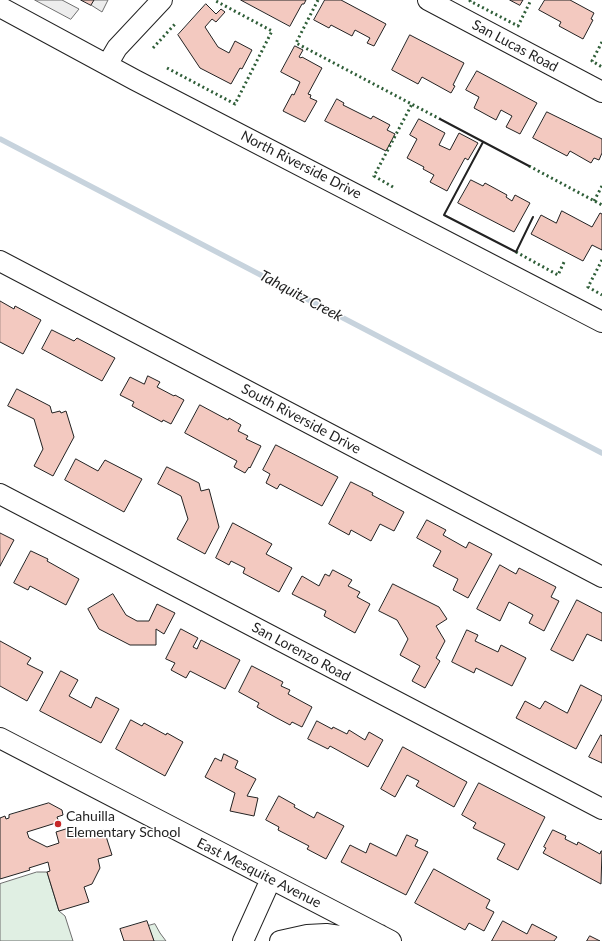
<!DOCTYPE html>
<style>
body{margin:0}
canvas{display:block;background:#fff}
</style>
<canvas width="602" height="941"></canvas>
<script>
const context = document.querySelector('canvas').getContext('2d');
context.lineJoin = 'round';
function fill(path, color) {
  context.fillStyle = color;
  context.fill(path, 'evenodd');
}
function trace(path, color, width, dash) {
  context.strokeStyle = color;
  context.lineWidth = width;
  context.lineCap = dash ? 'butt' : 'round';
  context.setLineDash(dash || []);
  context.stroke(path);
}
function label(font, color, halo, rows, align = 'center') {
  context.font = font + ' Lato,sans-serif';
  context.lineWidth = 3;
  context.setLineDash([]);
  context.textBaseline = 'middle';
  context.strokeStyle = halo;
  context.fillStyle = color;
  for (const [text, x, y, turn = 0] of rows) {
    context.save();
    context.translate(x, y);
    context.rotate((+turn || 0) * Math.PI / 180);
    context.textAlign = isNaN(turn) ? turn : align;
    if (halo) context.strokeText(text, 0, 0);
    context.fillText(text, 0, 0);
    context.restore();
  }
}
const green = new Path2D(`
 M37 872H47L59 911 65 916 73 941H0V884Z
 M155 924 160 933 166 941H154L148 926Z`);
fill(green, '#e0efe3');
trace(green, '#6f6f6f', 1);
const parking = new Path2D(`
 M35 0H62L79 9 71 19Z
 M94 0H108L102 12 91 5Z`);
fill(parking, '#ededed');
trace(parking, '#6f6f6f', 1);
trace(new Path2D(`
 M0 139 602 453`), '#c7d3dd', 5.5);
const building = new Path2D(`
 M81 0H94L91 5Z
 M241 0H306L304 4H302L290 26Z
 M325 0H341L386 24 374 46 367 43 370 38 355 30 352 36 331 25 329 28 314 20Z
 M510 0H523L520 5Z
 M545 0H570L594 13 591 19 593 20 583 39 559 26 561 22 539 10Z
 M206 4 216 14 221 9 225 12 216 22 212 19 205 27 218 47 229 53 235 41 252 50 242 69 240 68 231 84 200 68 178 35Z
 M410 35 464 63 453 85 455 86 451 93 422 77 418 84 392 70Z
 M295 46 303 50 299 57 301 58 302 57 322 68 308 94 311 95 310 98 317 101 305 122 283 111 292 94 294 95 300 82 281 72Z
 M477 71 537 103 520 134 506 127 512 116 501 110 496 120 474 108 479 97 466 90Z
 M337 99 344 103 343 105 371 119 373 116 390 125 387 130 395 134 386 151 325 121Z
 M547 112 602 139V153L599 160 594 158 591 163 570 151 567 156 533 138Z
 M419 119 445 133 439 145 450 150 459 133 478 143 468 160 465 158 447 191 430 182 434 175 423 169 424 167 407 158 417 139 410 135Z
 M471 180 483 186 485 183 507 195 506 197 512 201 515 195 530 203 514 232 458 203Z
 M562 211 592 227 600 213 602 214V250L592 245 583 261 531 234 541 215 556 223Z
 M0 301 14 309 15 306 41 320 23 354 0 342Z
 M52 330 74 341 77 338 115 358 102 381 42 349Z
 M148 376 160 382 157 387 174 396 175 395 184 400 171 424 163 420 162 422 132 406 134 402 120 395 130 377 144 384Z
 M17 389 50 406 52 413 60 411 61 413 66 411 74 437 53 476 34 466 43 449 34 419 8 406Z
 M200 405 228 420 229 418 241 425 238 431 248 436 246 439 261 446 250 468 249 467 245 473 234 467 237 461 185 433Z
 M276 445 338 477 322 506 280 484 277 489 266 483 270 474 263 470Z
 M76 459 98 471 105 460 142 479 124 512 65 480Z
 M167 467 199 483 201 491 209 489 219 527 205 554 177 539 188 519 181 496 158 484Z
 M351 482 373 493 372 495 404 512 394 531 380 524 371 541 351 530 349 535 329 524Z
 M427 520 446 530 443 535 466 548 469 542 492 554 468 598 453 590 458 579 433 566 441 551 417 538Z
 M233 523 272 544 266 554 292 568 279 592 243 573 245 568 231 561 229 565 216 558Z
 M0 533 14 540 0 566Z
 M31 551 48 559 47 561 79 579 66 605 30 586 28 590 14 583Z
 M500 565 516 574 519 568 556 587 551 597 559 601 544 631 529 623 533 615 509 602 500 621 477 609Z
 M333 570 352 580 348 586 360 592 357 597 370 604 355 633 324 616 326 611 292 594 302 576 319 586 325 574 329 576Z
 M393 584 439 607 447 619 436 626 445 641 436 658 440 661 425 688 412 681 420 666 400 655 408 639 397 620 379 611Z
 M113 594 126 615 137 621H149L157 604 175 613 164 634 156 629V645H130L99 629 88 609Z
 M577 600 602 613V641L587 634 573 661 551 650Z
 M181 629 198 638 193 647 197 649 201 640 240 660 225 689 190 671 186 678 171 670 175 663 166 659Z
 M467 630 478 635 475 641 498 652 501 645 526 658 512 686 476 668 474 673 452 662Z
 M0 641 31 658 27 664 43 672 27 701 0 686Z
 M252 666 283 682 281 686 290 690 288 694 312 707 302 727 292 722 290 725 275 717 257 707 259 703 239 692Z
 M61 671 78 680 69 696 91 708 96 697 119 709 101 743 40 711Z
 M581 685 602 696V699L576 749 516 718 525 701 540 709 545 701 567 713Z
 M131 720 142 726 144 723 166 735 167 733 183 742 165 776 116 749Z
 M317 721 332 729 333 727 347 734 349 730 365 740 369 732 383 740 368 767 330 746 328 749 308 739Z
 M601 735 602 736V763L589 757Z
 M403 747 467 782 454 807 416 786 419 781 407 775 395 797 381 789Z
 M224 754 238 761 235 768 256 779 247 796 258 798 254 816 230 811 235 793 205 777 215 758 221 761Z
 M479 783 545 817 518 870 497 859 505 844 473 828 476 823 462 815Z
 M279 796 295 805 294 807 314 818 317 812 344 826 326 859 307 849 309 846 278 830 279 827 266 820Z
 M49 803 62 810 63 815 57 817 59 822 27 832 29 838 47 847 59 843 56 832 72 827 74 835 86 832 87 835 104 830 112 855 98 859 100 868 92 884 84 887 89 902 59 911 47 872 50 871 48 862 29 868 30 870 0 879V818L5 816 6 819 9 818V815Z
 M553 830 566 836 565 839 577 845 578 842 600 854 601 851H602L601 884 543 853 546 848 544 847Z
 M407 835 418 840 415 846 428 852 406 895 341 862 350 845 366 853 370 843 396 856Z
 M434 869 490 900 486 908 494 912 484 931 469 923 465 930 415 903Z
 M147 921 154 941H124L120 929Z
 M503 921 527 934 532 924 557 937 554 941H492Z
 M590 936 600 941H587Z`);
fill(building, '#f3c9c0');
trace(building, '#222', 1);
const minor = new Path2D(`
 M428 0 602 92
 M0 7 135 80 602 322
 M107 65 117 48 162 0
 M0 261 602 577
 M0 494 602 809
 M0 738 391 941
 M243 941 271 879
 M280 941 307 935 326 934 368 940 380 935`);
trace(minor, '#222', 22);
trace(minor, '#fff', 20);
trace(new Path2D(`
 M318 0 296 43 440 119
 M471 0 470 1 518 26 531 0
 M602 42 592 61 602 67
 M153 48 175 24
 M167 68 235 104 272 31 214 0
 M529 166 602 205
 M393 187 374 176 412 104
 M594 201 602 186
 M516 252 558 275 565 260
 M602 260 588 287 602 295`), '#2f5e38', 3, [2, 3]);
trace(new Path2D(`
 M440 119 529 166
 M483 142 444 215 516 252 533 217`), '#222', 2);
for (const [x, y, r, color] of [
 [58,824,4,"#c62828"]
]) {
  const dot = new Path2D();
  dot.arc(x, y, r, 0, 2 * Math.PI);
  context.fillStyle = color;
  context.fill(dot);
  trace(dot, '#fff', 1.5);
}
label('14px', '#222', '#fff', [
 ["San Lucas Road",515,46,28],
 ["North Riverside Drive",301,165,27],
 ["South Riverside Drive",301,419,28],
 ["San Lorenzo Road",301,652,28],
 ["East Mesquite Avenue",259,873,27]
]);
label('14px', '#222', '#fff', [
 ["Cahuilla",66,816],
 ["Elementary School",66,832]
], 'left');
label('italic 15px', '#222', '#fff', [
 ["Tahquitz Creek",301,296,28]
]);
</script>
